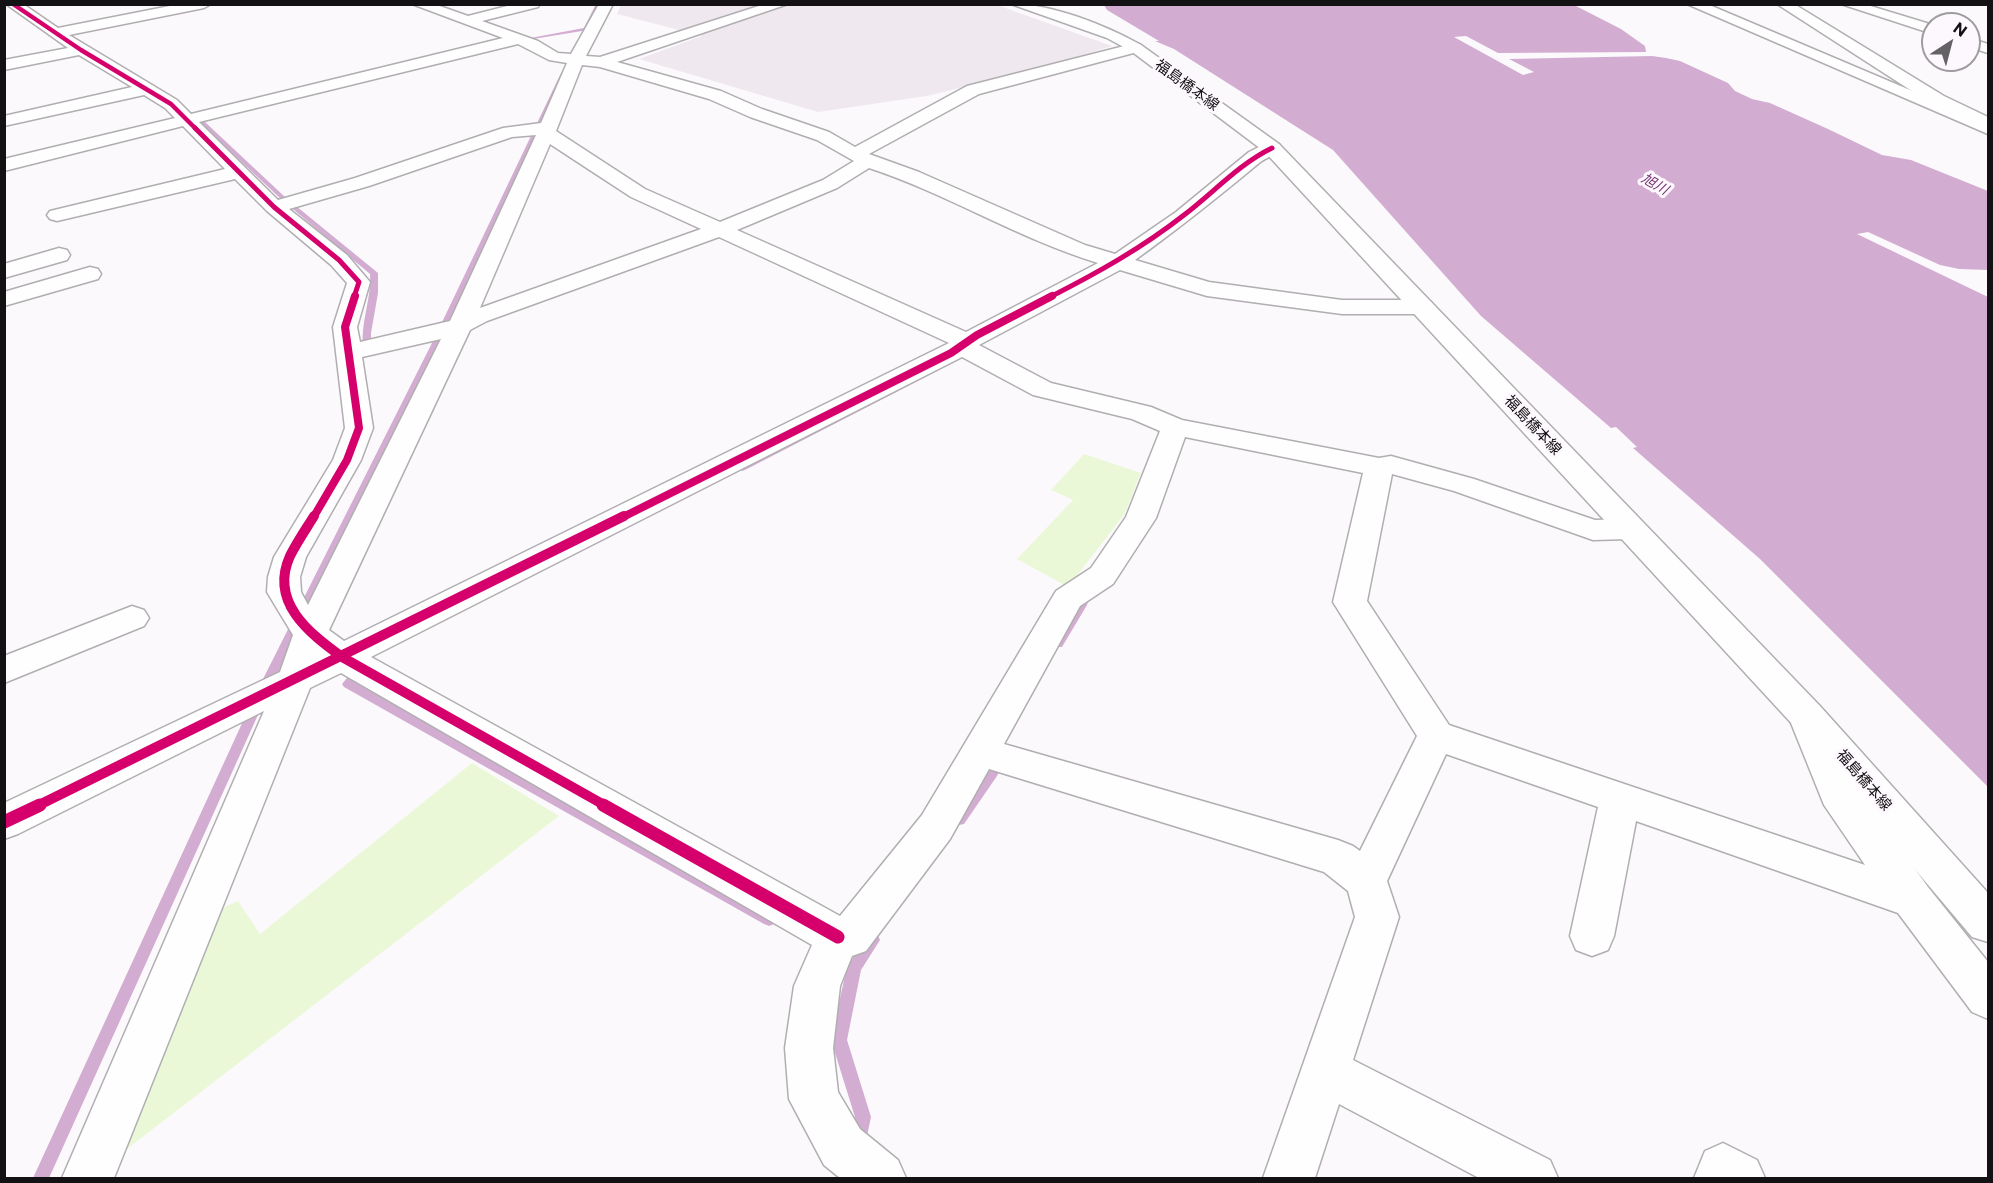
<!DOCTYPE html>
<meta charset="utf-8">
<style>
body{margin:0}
#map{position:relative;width:1993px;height:1183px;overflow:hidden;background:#fcf9fc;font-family:Commissioner,sans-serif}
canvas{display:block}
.frame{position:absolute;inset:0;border:6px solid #131113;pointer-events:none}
.north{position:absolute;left:1921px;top:12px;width:60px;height:60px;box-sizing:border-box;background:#fdf8fd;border:2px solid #9f9c9f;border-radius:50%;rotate:36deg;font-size:16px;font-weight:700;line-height:24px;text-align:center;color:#131113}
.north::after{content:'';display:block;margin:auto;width:21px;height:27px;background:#656265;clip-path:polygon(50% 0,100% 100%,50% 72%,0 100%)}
</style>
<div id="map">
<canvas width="1993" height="1183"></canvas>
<div class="frame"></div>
<div class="north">N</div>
</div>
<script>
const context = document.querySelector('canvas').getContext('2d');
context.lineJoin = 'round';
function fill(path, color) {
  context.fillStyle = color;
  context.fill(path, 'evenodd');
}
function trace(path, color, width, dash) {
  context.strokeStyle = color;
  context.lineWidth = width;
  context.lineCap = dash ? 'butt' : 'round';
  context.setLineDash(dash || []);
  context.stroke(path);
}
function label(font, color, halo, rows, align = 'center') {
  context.font = font + ' Commissioner,"Noto Sans JP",sans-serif';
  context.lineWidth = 6;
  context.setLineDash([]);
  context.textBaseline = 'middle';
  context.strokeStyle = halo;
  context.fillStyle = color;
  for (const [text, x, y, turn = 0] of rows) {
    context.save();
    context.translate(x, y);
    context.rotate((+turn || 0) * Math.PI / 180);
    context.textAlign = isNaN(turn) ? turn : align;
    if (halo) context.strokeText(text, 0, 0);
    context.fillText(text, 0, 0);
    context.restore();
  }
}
fill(new Path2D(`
 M621 4 997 5 1112 46 1045 67 927 96 818 112 639 59 702 36 617 14Z`), '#f0e8ef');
fill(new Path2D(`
 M1084 454 1141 473 1124 515 1068 587 1017 559 1073 500 1051 490Z
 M472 763 559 816 114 1159 215 911 238 901 260 934Z`), '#ebf8d8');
fill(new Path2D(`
 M1104 5H1574L1621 29 1645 46 1646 52 1498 53 1466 36 1454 37 1523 75 1534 72 1509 59 1652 56 1666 58 1680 61 1728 83 1735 91 1752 99 1770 103 1828 129 1882 155 1911 160 1988 191V270L1959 269 1940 265 1868 232 1857 234 1988 297V787L1760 559 1633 448 1637 447 1616 427 1611 428 1481 316 1333 150 1174 49 1155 41H1159L1107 10Z`), '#d3add1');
fill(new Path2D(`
 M596 4H600L588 30 527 40 525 39 584 28Z
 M561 73 566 74 442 339 270 689 268 692H260L258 689 434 339Z
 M213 116 215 117V119L205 122 285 197 378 273V293L371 333V356H365C357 330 372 301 370 274L281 199 198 121Z
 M562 149 564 150 617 185 612 186 560 152V150Z
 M636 198H640L714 233 709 234 636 200Z
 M963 352H969L970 354 745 470 742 471 737 468Z
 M1086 588 1091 592 1087 605 1062 647H1054L1052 644 1077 605 1081 592Z
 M351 677 355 678 357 681 356 683 774 916 776 920 774 924 769 926 764 924 344 687 342 684 347 678Z
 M256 702 260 703 262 706 49 1178H33L250 706 252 703Z
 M994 751 998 753C1002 759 1001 770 997 776L964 824 959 825 954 824 953 820 954 816 987 772 990 753Z
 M873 934 878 935 880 940 861 970 847 1040 871 1117 864 1150 858 1152 852 1150 850 1144 855 1117 831 1040 846 971 841 964 843 959 848 957 852 959 868 935Z`), '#d3add1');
const minor = new Path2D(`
 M6 4H23L58 28 180 4H211L204 8 69 35 177 100 191 114 503 38 412 4H434L468 16 515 4H540L538 7 482 21 538 41 558 53 571 54 599 4H613L586 56 600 57 765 4H788L617 62 721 91 762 109 829 132 855 147 967 86 1136 43 1141 45 1144 48 1141 51 979 94 869 154 919 172 1085 245 1115 254 1176 212 1249 152 1265 144H1279L1281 148C1276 156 1266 157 1259 163 1218 197 1178 229 1135 260L1209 282 1342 300H1423L1431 302 1435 307 1431 312 1423 314H1342L1207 296 1120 270 979 345 1051 383 1151 407 1182 420 1379 458 1391 456 1474 479 1595 520 1629 519 1640 522 1644 529 1640 536 1629 539 1593 540 1454 491 1392 474 1367 601 1449 725 1865 865 1824 805 1791 723 1797 713 1810 709 1823 713 1855 786 1928 887 1988 962V1019L1972 1012 1898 913 1636 821 1614 936 1608 950 1592 956 1576 950 1570 936 1598 807 1446 754 1387 881 1399 917 1353 1060 1550 1160 1558 1178H1479L1339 1104 1315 1178H1263L1355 917 1348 891 1324 872 989 769 950 839 866 951 852 956 840 986 833 1048 838 1092 860 1129 898 1160 906 1178H840L824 1165 789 1099 785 1048 794 986 812 945 341 673 310 688 114 1178H62L264 711 18 834 4 839V803L280 672 293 635 267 592 268 577 274 557 333 460 345 428 333 327 347 283 331 265 267 211 235 179 57 221 50 219 47 215 50 211 225 169 183 126 4 171V159L175 118 165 108 144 95 4 126V116L132 87 79 55 4 70V60L68 48ZM518 44 549 60 567 63 541 123 503 128 355 178 278 200 199 122ZM582 65 600 67 709 99 750 117 817 140 854 161 823 180 720 222 645 189 556 131ZM536 135 450 321 360 342 357 327 370 282 347 255 289 209 369 186 512 137ZM550 144 631 197 701 229 480 308ZM869 168C948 194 1019 239 1098 263L966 332 737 230 837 188ZM719 237 949 343 344 641 329 630 470 330 487 321ZM441 339 308 605 301 592 300 577 306 557 361 460 373 428 362 357ZM962 357 1033 395 1132 419 1160 431 1126 517 1091 568 1056 591 922 815 840 916 371 657ZM1185 437 1363 473 1333 602 1417 736 1360 851 1353 846 1338 840 1004 744 1080 606 1113 584 1156 518Z
 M1687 4H1707L1988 123V134Z
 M1841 4H1864L1933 25V34Z
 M1969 38 1988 44V53L1969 47Z
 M59 248 67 250 70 255 67 260 4 278V264Z
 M90 267 98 269 101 274 98 279 4 306V292Z
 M132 606 144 610 149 618 144 626 4 683V656Z
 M1723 1143 1757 1160 1765 1178H1694L1705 1151Z`);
const tertiary = new Path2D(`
 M1777 4H1794L1944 96 1988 117V128L1932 104Z`);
const secondary = new Path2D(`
 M1011 4C1053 4 1105 25 1141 45L1279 144 1820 706 1988 893V942L1972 937 1794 726 1265 152 1131 51 1107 38Z`);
trace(minor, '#b0aeb0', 3);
trace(tertiary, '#b0aeb0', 3);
trace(secondary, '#b0aeb0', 3);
fill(minor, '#fffeff');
fill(tertiary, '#fffeff');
fill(secondary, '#fffeff');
trace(new Path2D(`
 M13 4 81 50 171 104 196 129`), '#d6006c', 4.5);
trace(new Path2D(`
 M195 128 274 207 339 260 359 282 354 297
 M1050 297C1097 273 1142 248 1184 215 1213 193 1239 164 1272 148`), '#d6006c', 5);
trace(new Path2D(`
 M313 518 347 460 359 428 345 327 355 296
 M621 518 951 353 977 335 1052 296`), '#d6006c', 8);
trace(new Path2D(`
 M314 516C306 529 297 542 290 556 269 602 309 633 342 657L606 806
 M37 806 624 516`), '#d6006c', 10);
trace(new Path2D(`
 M603 805 838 937
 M4 822 40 805`), '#d6006c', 13);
label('italic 14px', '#763575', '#fdf8fd', [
 ["旭川",1655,184,30]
]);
label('15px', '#131113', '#fdf8fd', [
 ["福島橋本線",1187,85,36],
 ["福島橋本線",1533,425,47],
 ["福島橋本線",1864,780,49]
]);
</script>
